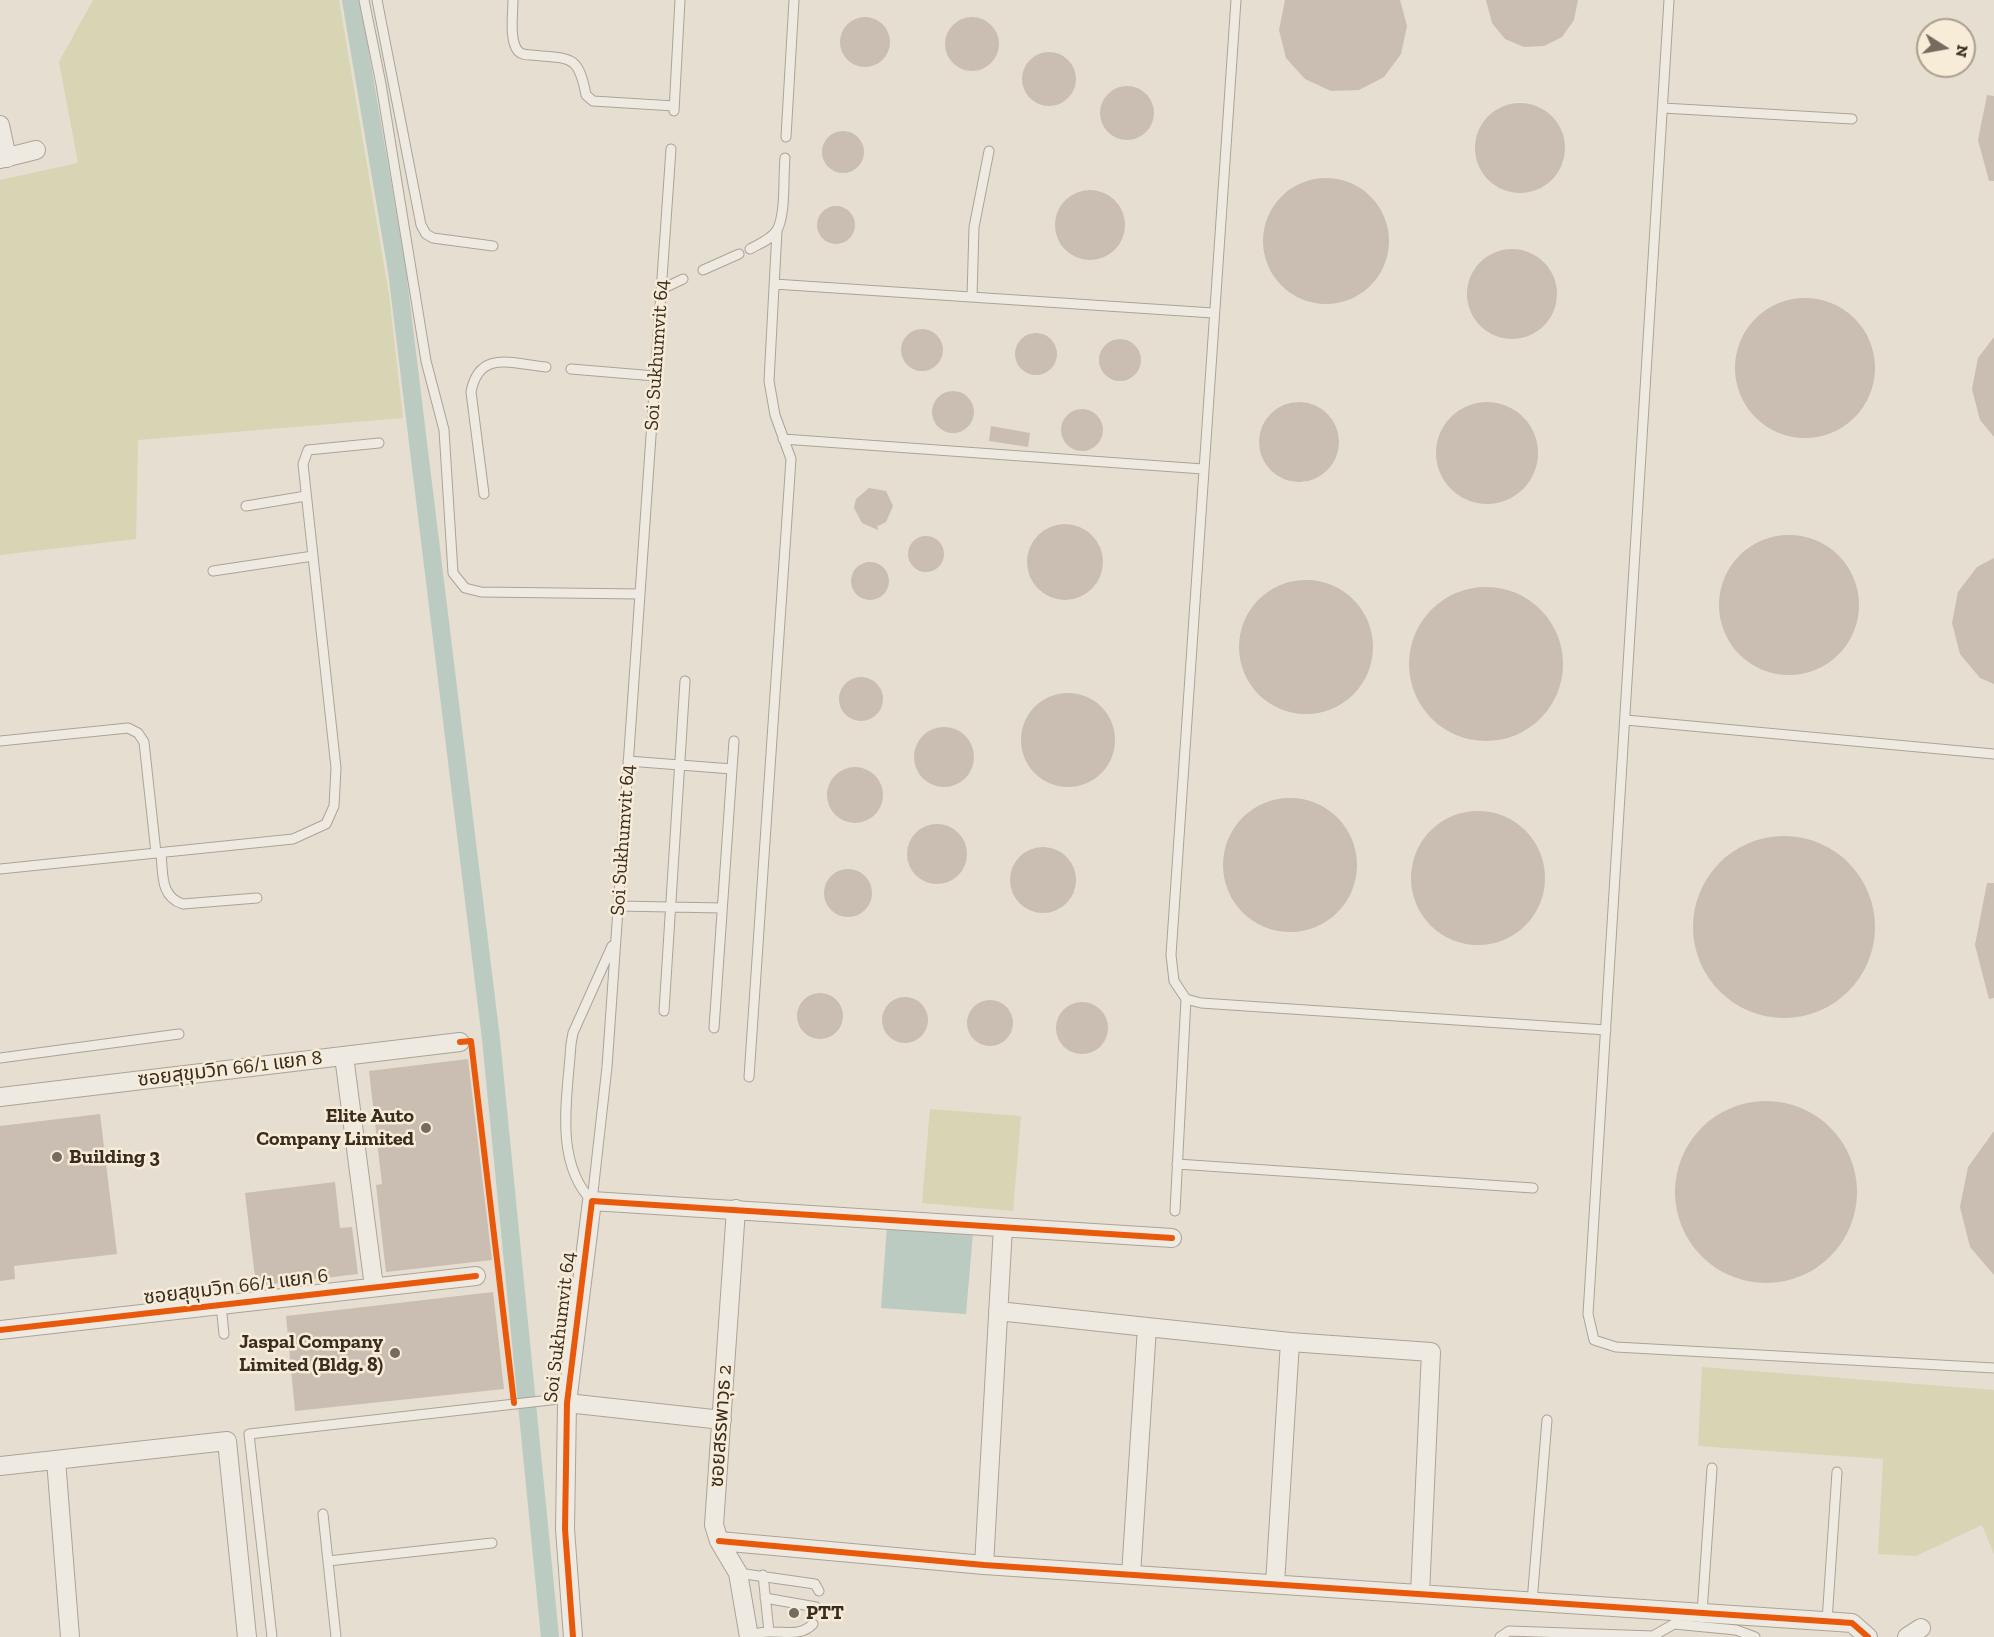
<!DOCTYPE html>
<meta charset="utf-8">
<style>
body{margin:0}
#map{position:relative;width:1994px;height:1637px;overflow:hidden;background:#e6ded0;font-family:"Zilla Slab",serif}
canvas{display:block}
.north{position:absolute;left:1916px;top:18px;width:60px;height:60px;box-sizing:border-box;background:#f6ecd7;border:2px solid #ab9f8e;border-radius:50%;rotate:101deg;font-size:16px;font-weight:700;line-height:24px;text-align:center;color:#3b2c20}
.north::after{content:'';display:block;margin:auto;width:21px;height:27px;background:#776a5e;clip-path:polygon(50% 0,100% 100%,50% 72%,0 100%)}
</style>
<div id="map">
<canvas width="1994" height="1637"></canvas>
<div class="north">N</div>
</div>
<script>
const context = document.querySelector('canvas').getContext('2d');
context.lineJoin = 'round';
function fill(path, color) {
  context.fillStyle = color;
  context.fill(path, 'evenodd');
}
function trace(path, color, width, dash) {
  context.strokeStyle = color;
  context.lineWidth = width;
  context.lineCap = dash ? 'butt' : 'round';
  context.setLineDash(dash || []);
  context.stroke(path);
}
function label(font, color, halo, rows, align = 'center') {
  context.font = font + ' "Zilla Slab","Noto Sans Thai",serif';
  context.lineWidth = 5;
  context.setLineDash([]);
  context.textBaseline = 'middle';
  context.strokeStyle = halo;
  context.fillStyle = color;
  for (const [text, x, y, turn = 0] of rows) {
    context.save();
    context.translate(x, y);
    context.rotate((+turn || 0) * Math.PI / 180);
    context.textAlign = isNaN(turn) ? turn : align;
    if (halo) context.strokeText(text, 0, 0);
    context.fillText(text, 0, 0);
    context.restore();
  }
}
fill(new Path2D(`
 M93 0H339L389 295 403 418 138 440 136 539 0 555V180L78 163 59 62Z
 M930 1109 1021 1116 1013 1211 922 1203Z
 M1702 1367 1994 1390V1554L1982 1525 1916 1556 1878 1554 1883 1459 1698 1446Z`), '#d7d5b3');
fill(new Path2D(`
 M887 1226 973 1233 966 1314 881 1308Z`), '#bbcbc1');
trace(new Path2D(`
 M351 0 397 271 491 1039 550 1637`), '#bbcbc1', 18);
fill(new Path2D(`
 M1285 0H1400L1407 26 1401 54 1384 77 1359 90 1331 91 1305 79 1286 58 1279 30Z
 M1486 0H1578L1574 20 1562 37 1544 46 1524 47 1505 39 1492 23Z
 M945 44a27 27 0 1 1 54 0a27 27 0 1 1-54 0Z
 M840 42a25 25 0 1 1 50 0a25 25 0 1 1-50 0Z
 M1022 79a27 27 0 1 1 54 0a27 27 0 1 1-54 0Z
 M1100 113a27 27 0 1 1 54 0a27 27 0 1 1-54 0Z
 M1987 95 1994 96V181H1989L1978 140Z
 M1475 148a45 45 0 1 1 90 0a45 45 0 1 1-90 0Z
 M822 152a21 21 0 1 1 42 0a21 21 0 1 1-42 0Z
 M1263 241a63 63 0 1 1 126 0a63 63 0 1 1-126 0Z
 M1055 225a35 35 0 1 1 70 0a35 35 0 1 1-70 0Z
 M817 225a19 19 0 1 1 38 0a19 19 0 1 1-38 0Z
 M1467 294a45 45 0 1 1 90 0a45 45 0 1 1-90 0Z
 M1735 368a70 70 0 1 1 140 0a70 70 0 1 1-140 0Z
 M901 350a21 21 0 1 1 42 0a21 21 0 1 1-42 0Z
 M1015 354a21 21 0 1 1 42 0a21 21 0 1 1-42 0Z
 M1994 337V437L1980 420 1972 389 1978 358Z
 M1099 360a21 21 0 1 1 42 0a21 21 0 1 1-42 0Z
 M932 412a21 21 0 1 1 42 0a21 21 0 1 1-42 0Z
 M1436 453a51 51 0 1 1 102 0a51 51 0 1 1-102 0Z
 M1259 442a40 40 0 1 1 80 0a40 40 0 1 1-80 0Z
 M1061 430a21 21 0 1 1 42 0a21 21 0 1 1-42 0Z
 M991 426 1030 433 1028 447 989 441Z
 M869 488 886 491 893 506 886 522 878 526 877 524 878 530 862 523 854 508 856 499Z
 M1027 562a38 38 0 1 1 76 0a38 38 0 1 1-76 0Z
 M1719 605a70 70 0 1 1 140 0a70 70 0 1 1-140 0Z
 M908 554a18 18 0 1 1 36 0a18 18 0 1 1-36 0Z
 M1994 558V684L1980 678 1960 654 1952 623 1958 592 1977 567Z
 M851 581a19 19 0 1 1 38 0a19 19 0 1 1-38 0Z
 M1239 647a67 67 0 1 1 134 0a67 67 0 1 1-134 0Z
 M1409 664a77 77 0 1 1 154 0a77 77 0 1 1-154 0Z
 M839 699a22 22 0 1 1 44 0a22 22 0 1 1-44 0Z
 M1021 740a47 47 0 1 1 94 0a47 47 0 1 1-94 0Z
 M914 757a30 30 0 1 1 60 0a30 30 0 1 1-60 0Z
 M827 795a28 28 0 1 1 56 0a28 28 0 1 1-56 0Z
 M1223 865a67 67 0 1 1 134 0a67 67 0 1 1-134 0Z
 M1411 878a67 67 0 1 1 134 0a67 67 0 1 1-134 0Z
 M907 854a30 30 0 1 1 60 0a30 30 0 1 1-60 0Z
 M1693 927a91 91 0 1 1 182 0a91 91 0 1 1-182 0Z
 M1010 880a33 33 0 1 1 66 0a33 33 0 1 1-66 0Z
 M824 893a24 24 0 1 1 48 0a24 24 0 1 1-48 0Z
 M1987 883H1994V998L1989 999 1975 945Z
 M797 1016a23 23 0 1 1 46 0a23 23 0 1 1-46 0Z
 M882 1020a23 23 0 1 1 46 0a23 23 0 1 1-46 0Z
 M967 1023a23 23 0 1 1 46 0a23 23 0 1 1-46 0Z
 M1056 1028a26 26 0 1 1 52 0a26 26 0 1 1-52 0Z
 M468 1059 492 1260 386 1272 376 1185 382 1184 369 1071Z
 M1675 1192a91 91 0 1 1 182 0a91 91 0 1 1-182 0Z
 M100 1114 117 1254 14 1266 15 1279 0 1281V1126Z
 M1994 1131V1275L1970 1247 1960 1207 1968 1167Z
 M335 1182 340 1228 352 1227 358 1274 256 1286 245 1193Z
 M493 1292 504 1389 295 1411 286 1316Z`), '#cabdb1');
const service = new Path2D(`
 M364 0 381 84 426 361 444 430 453 573 465 588 481 592 639 594
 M377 0 421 225 426 234 433 238 493 246
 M513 0C513 14 509 40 518 51 522 55 526 55 531 55 570 59 578 53 586 95L593 101 674 106
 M1669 0 1588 1314 1594 1340 1616 1347 1994 1368
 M1663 108 1852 119
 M674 111 680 0
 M786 137 794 0
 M750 249C759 244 772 239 777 230 786 214 783 177 785 158
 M703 270 739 254
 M774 284 1213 313
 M662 289 683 279
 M972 297 974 227 989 151
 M571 369 655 376
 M783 439 1203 469
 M484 494 471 392C479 349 513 364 546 367
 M246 506 306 496
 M213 571 313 556
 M1626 720 1994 754
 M0 741 128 728 138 733 144 742 156 853
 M628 761 732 769 734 741
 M161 853C163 873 160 897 183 904L257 898
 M0 869 293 839 326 824 334 806 336 768 303 464 308 450 379 443
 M618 906 722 908
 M1186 999 1201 1003 1606 1030
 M664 1011 685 681
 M714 1028 732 769
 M0 1058 179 1034
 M749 1077 791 459 775 415 769 381 777 231
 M1177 1164 1533 1188
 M592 1201 607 1067 671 149
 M592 1201C553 1161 568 1094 571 1044L573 1033 612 946
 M1175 1211 1186 999 1174 981 1171 955 1236 0
 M221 1305 224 1334
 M323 1514 336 1637
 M328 1561 492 1543
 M738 1573 815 1584 819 1591
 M763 1575 769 1632
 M765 1598 816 1607
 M1532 1602 1547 1420
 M1702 1613 1712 1468
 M1827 1621 1837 1472
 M748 1635C755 1634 761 1632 768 1632 785 1631 800 1637 813 1624
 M272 1637 249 1434 568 1398
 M1500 1637 1509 1631 1653 1636 1674 1624 1736 1630 1755 1637`);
const minor = new Path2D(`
 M0 125 7 158
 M0 159 36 150
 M344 1056 374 1287
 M0 1097 460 1042
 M736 1209 714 1525 719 1541 738 1573 749 1637
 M998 1311 1147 1327
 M0 1330 476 1276
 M567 1403 722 1420
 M56 1460 70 1637
 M0 1466 227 1441 247 1637
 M719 1541 984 1565 1838 1622 1852 1623 1868 1637
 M984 1565 1003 1227
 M1131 1575 1147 1327 1290 1342
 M1275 1584 1290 1342 1431 1352 1420 1594
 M573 1637 565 1529 567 1403 592 1201 1172 1238
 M1907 1637 1921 1628`);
trace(service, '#aca398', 11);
trace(minor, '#aca398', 20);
trace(service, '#eeeae2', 9);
trace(minor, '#eeeae2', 18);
trace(new Path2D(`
 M460 1042 471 1041 514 1403
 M0 1330 476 1276
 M719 1541 984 1565 1838 1622 1852 1623 1868 1637
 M573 1637 565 1529 567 1403 592 1201 1172 1238`), '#e8590c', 6);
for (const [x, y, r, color] of [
 [426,1128,6,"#776a5e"],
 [57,1157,6,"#776a5e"],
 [395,1353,6,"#776a5e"],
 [794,1613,6,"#776a5e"]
]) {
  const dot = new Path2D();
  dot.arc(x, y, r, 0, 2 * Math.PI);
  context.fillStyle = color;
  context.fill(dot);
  trace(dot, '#f6ecd7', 2);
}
label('20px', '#3b2c20', '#f6ecd7', [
 ["Soi Sukhumvit 64",657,355,-86],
 ["Soi Sukhumvit 64",623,840,-86],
 ["ซอยสุขุมวิท 66/1 แยก 8",230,1069,-7],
 ["ซอยสุขุมวิท 66/1 แยก 6",236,1287,-7],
 ["Soi Sukhumvit 64",560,1327,-83],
 ["ซอยสรรพาวุธ 2",721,1426,-86]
]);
label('bold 20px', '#3b2c20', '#f6ecd7', [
 ["Elite Auto",414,1116],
 ["Company Limited",414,1139],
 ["Building 3",69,1157,"left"],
 ["Jaspal Company",383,1342],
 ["Limited (Bldg. 8)",383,1365],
 ["PTT",806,1613,"left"]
], 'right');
</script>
